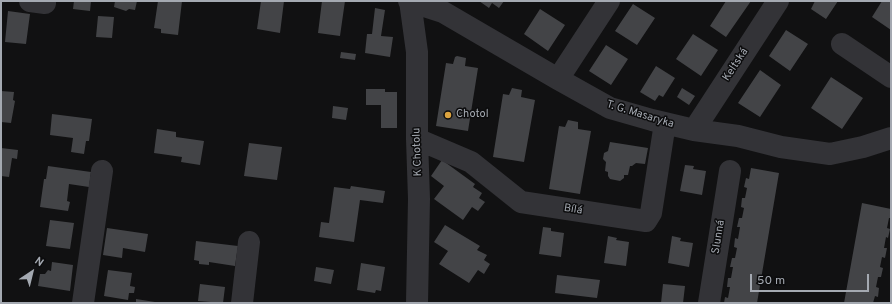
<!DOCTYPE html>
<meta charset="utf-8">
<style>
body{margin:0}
#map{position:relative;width:892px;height:304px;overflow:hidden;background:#111112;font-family:Overpass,sans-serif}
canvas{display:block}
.frame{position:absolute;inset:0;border:2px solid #a4a9b1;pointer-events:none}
.north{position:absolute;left:12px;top:252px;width:40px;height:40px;-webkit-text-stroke:3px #0c0c0d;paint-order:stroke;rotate:35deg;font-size:11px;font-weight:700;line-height:16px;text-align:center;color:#a4a9b1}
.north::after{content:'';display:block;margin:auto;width:14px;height:18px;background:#a4a9b1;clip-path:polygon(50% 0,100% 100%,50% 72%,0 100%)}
.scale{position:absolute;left:750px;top:274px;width:119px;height:18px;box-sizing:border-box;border:2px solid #a4a9b1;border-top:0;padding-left:5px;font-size:12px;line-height:14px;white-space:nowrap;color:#a4a9b1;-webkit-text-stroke:3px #0c0c0d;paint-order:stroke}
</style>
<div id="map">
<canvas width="892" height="304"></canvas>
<div class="frame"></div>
<div class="north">N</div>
<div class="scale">50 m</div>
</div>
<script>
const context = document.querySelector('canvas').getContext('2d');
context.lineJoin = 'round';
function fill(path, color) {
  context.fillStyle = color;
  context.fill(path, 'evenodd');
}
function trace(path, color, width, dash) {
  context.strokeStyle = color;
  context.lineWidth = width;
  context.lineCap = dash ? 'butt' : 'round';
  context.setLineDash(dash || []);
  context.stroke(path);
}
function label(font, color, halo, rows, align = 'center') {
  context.font = font + ' Overpass,sans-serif';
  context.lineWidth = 3;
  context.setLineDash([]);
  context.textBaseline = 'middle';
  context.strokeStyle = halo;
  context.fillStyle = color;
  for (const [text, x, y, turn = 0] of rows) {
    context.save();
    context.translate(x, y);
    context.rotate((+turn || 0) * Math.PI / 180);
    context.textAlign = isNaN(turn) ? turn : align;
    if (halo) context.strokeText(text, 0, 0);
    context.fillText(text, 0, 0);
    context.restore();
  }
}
fill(new Path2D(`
 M74 1H91L90 11 73 9Z
 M115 1H137L135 10 129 9 126 11 114 7Z
 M158 1H182L178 35 161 33V29L154 28Z
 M261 1H284L280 33 257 29Z
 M322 1H345L340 36 318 33Z
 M479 1H504L499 8 492 3 489 8Z
 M726 1H751L726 37 710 26Z
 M815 1H838L826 19 811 9Z
 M882 1H891V30L872 17Z
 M633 4 655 18 637 45 615 31Z
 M375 8 385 10 381 36 393 37 390 57 365 53 367 34H372Z
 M540 9 565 25 548 51 524 34Z
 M8 11 30 14 26 44 5 42Z
 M98 16 114 17 112 38 96 37Z
 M786 30 808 44 790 71 769 56Z
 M693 34 718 50 701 76 676 59Z
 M606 45 628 59 611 85 589 71Z
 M341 52 356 54 355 60 340 58Z
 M457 56 466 58 465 66 478 68 468 131 436 126 446 63 453 64 455 57Z
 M656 66 675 78 663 97 659 95 655 101 640 92Z
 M760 70 781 85 760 117 738 103Z
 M831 77 863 98 842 129 811 108Z
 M512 88 522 90 521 97 535 100 524 162 493 157 503 94 509 95Z
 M682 88 695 96 689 105 677 97Z
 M366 89H385V92H397V128H381V105H366Z
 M1 91 14 92 13 100 15 101 11 123 1 122Z
 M333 106 348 108 346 120 332 118Z
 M52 114 92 119 89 141H86L84 154 71 152 73 138 50 135Z
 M568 120 578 122V129L591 131 580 194 549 189 559 126 565 127Z
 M157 129 176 132V137L204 141 200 165 181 162 182 157 154 153Z
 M610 142 648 148 645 164 636 163 632 166H630L628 175H624V178L620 181 610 179 608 176V172L605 171 606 162 603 159 604 153 608 151Z
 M249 143 282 147 277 180 244 176Z
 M1 148 18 150 17 159 12 158 9 177 1 176Z
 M442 160 475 184 473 187 482 193 479 198 485 202 478 211 472 207 463 220 434 199 444 186 431 176Z
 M685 165 694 166 693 169 706 171 702 195 680 191Z
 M48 166 91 172 89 187 69 184 67 201 70 202 68 211 40 207 44 179H46Z
 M751 168 779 173 757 303H724L725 297 728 298 730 287H727L728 278H731L733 267H730L732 258H735L737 248 734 247 735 238 738 239 740 227H737L739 218H742L744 208 741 207 742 198H745L747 188 744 187 746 178 749 179Z
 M351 186 385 191 383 203 360 200 354 242 319 237 321 222 329 223 334 187 350 189Z
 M862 203 891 209V218H889L887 228 890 229 888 238 886 237 884 248H887L885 258 882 257 880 267 883 268 881 277H878L876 287 879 288 878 297 875 296 873 303H844Z
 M50 220 74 223 70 249 46 246Z
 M445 225 480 246 477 250 487 255 484 260 490 264 484 274 478 270 469 283 439 264 448 251 434 242Z
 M543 227 551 228V231L564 233 561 257 539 254Z
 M107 228 148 234 145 252 123 248 122 258 103 255Z
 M608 236 617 238 616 240 629 242 626 266 604 263Z
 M672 236 681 238 680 241 693 243 689 267 668 263Z
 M196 241 238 246 235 266 209 262V265L199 264V261L194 260Z
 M52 262 73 265 70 291 38 286 40 274H45L48 270 51 271Z
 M361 263 385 267 381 291 376 290 375 293 357 290Z
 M316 267 334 270 331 284 314 281Z
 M108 270 132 273 130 286 135 287 134 293H129L128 300 104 296Z
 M557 275 600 280 597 298 555 293Z
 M200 284 225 287 223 303 198 301Z
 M663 284 685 286 683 303H661Z
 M136 299 155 302V303H136Z`), '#434447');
trace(new Path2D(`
 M30 1 45 3V1
 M409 1 443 12 558 79 610 108 652 120 694 130 738 136 781 147 830 154 863 147 891 138
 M410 1 417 52V139L419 199 417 303
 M842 44 891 77
 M558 79 609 1
 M694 130 778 1
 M417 139 471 162 521 202 646 221 651 213 665 123
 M83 303 102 171
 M242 303 249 242
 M709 303 730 171`), '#333337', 22);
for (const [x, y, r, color] of [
 [448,115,4,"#dca33f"]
]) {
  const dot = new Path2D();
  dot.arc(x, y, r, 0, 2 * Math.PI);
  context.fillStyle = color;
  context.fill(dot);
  trace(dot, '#0c0c0d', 1.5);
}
label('11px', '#a4a9b1', '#0c0c0d', [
 ["Keltská",736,65,-57],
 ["T. G. Masaryka",640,115,17],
 ["K Chotolu",418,152,-92],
 ["Bílá",573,210,9],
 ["Slunná",719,237,-81]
]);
label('11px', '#a4a9b1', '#0c0c0d', [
 ["Chotol",456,115]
], 'left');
</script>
